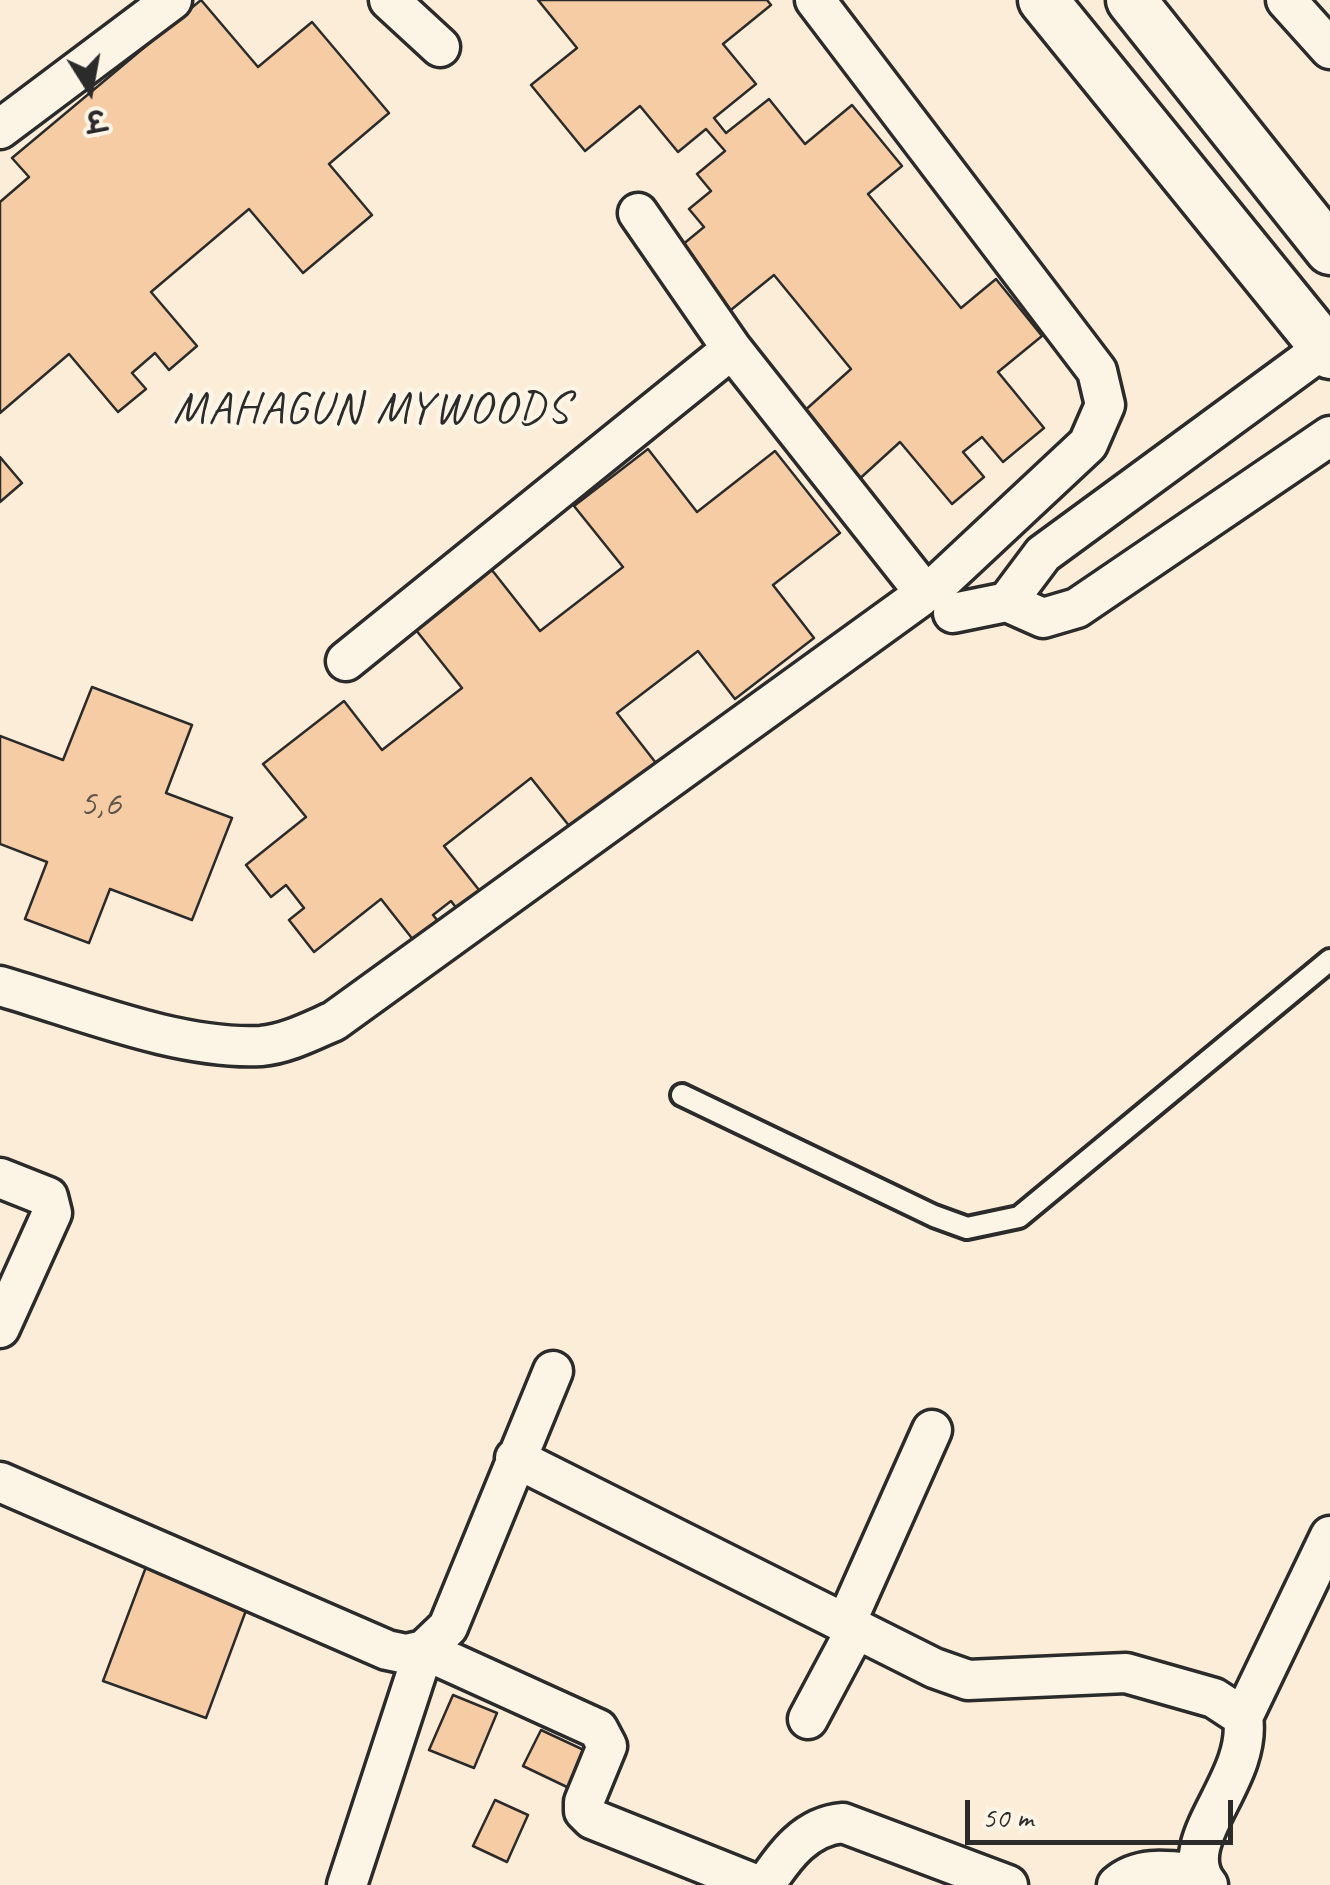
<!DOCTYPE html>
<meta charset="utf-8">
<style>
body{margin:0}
#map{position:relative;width:1330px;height:1885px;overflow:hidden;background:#fbedd8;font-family:Caveat,"Playpen Sans Deva",sans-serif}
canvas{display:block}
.north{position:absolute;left:40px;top:40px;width:100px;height:100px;-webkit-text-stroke:8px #fcf5e5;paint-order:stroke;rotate:169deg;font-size:28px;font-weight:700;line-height:40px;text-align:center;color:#2b2b2b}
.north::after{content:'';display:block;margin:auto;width:35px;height:45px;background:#2b2b2b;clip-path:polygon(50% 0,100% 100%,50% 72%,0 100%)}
.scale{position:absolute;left:965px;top:1800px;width:268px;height:45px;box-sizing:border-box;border:5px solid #2b2b2b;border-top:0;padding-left:12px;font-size:30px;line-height:35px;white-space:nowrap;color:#2b2b2b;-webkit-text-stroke:8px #fcf5e5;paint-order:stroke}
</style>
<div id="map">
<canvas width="1330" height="1885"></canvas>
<div class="north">उ</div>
<div class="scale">50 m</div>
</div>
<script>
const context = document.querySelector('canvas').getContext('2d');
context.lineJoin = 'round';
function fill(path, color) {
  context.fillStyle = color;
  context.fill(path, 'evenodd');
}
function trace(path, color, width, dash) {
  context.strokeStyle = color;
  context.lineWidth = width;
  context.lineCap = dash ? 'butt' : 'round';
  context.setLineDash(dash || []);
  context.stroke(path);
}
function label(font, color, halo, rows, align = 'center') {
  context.font = font + ' Caveat,sans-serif';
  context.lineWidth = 9;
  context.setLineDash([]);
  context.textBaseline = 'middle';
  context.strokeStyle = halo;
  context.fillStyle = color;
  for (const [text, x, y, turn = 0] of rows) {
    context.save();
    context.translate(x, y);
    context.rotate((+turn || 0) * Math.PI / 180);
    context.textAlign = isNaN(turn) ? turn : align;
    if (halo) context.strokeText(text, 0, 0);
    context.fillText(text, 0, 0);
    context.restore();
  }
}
const building = new Path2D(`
 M201 0 258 67 312 22 389 113 329 164 372 215 303 273 249 209 151 292 197 346 169 370 155 353 132 373 146 389 118 412 69 354 0 413V202L29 177 12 158Z
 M538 0H767L771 5 723 44 756 84 714 118 726 133 769 99 805 144 852 105 902 166 868 194 961 308 996 279 1042 336 998 372 1044 428 1003 462 982 437 963 452 984 477 952 504 900 442 855 483 802 413 851 369 774 275 721 318 670 255 704 227 689 209 711 191 697 174 725 151 706 129 678 152 640 106 585 151 531 85 577 48Z
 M648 449 697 512 775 451 840 533 773 585 814 638 735 699 698 651 617 713 663 772 578 837 531 778 444 846 487 900 464 918 451 901 433 915 447 932 422 951 381 899 314 952 289 920 304 908 286 885 271 897 246 865 306 817 263 764 344 701 382 750 462 688 408 620 484 560 540 631 623 567 574 506Z
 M0 457 22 483 0 502Z
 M92 687 192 725 166 793 232 818 192 920 110 889 89 943 25 919 47 862 0 844V736L63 760Z
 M149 1559 251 1597 206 1718 103 1681Z
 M453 1695 497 1713 474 1768 429 1750Z
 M541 1730 586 1751 569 1788 523 1766Z
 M495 1800 528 1815 507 1862 473 1846Z`);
fill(building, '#f5cca4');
trace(building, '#2b2b2b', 2.5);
const service = new Path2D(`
 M682 1095 934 1216 967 1228 1019 1217 1330 960`);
const minor = new Path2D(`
 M389 0 440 47
 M815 0 1097 371 1105 405 1088 444 935 587
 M1286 0 1330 49
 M0 129 172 0
 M638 213 732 349 924 592
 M1007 602 1043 554 1324 348
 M953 613 1007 602 1043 618 1077 608 1330 436
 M346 661 732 349
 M0 986C80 1009 178 1050 261 1046 286 1044 311 1031 334 1021L920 597
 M0 1178 48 1197 52 1213 0 1328
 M515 1458 934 1668 968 1680 1126 1673 1214 1698 1243 1717C1253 1781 1172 1842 1208 1885
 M0 1482 387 1650 406 1654 424 1650
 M845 1625 932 1430
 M424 1650 598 1729 607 1746 584 1802V1811L592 1819 757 1885
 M1243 1717 1330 1536
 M808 1719 855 1631
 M347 1885 424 1650 448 1627 553 1371
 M765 1885C785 1855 806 1826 843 1823L1008 1885
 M1117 1885C1140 1865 1170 1871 1199 1874`);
const tertiary = new Path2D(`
 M1043 0 1330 354
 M1131 0 1330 250`);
trace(service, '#2b2b2b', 28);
trace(minor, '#2b2b2b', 45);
trace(tertiary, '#2b2b2b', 55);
trace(service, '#fcf5e5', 20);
trace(minor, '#fcf5e5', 38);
trace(tertiary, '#fcf5e5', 48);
label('38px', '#5e5349', null, [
 ["5,6",100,805]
]);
context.letterSpacing = '2.5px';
label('45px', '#2b2b2b', '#fcf5e5', [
 ["MAHAGUN MYWOODS",372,410]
]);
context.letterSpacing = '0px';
</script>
